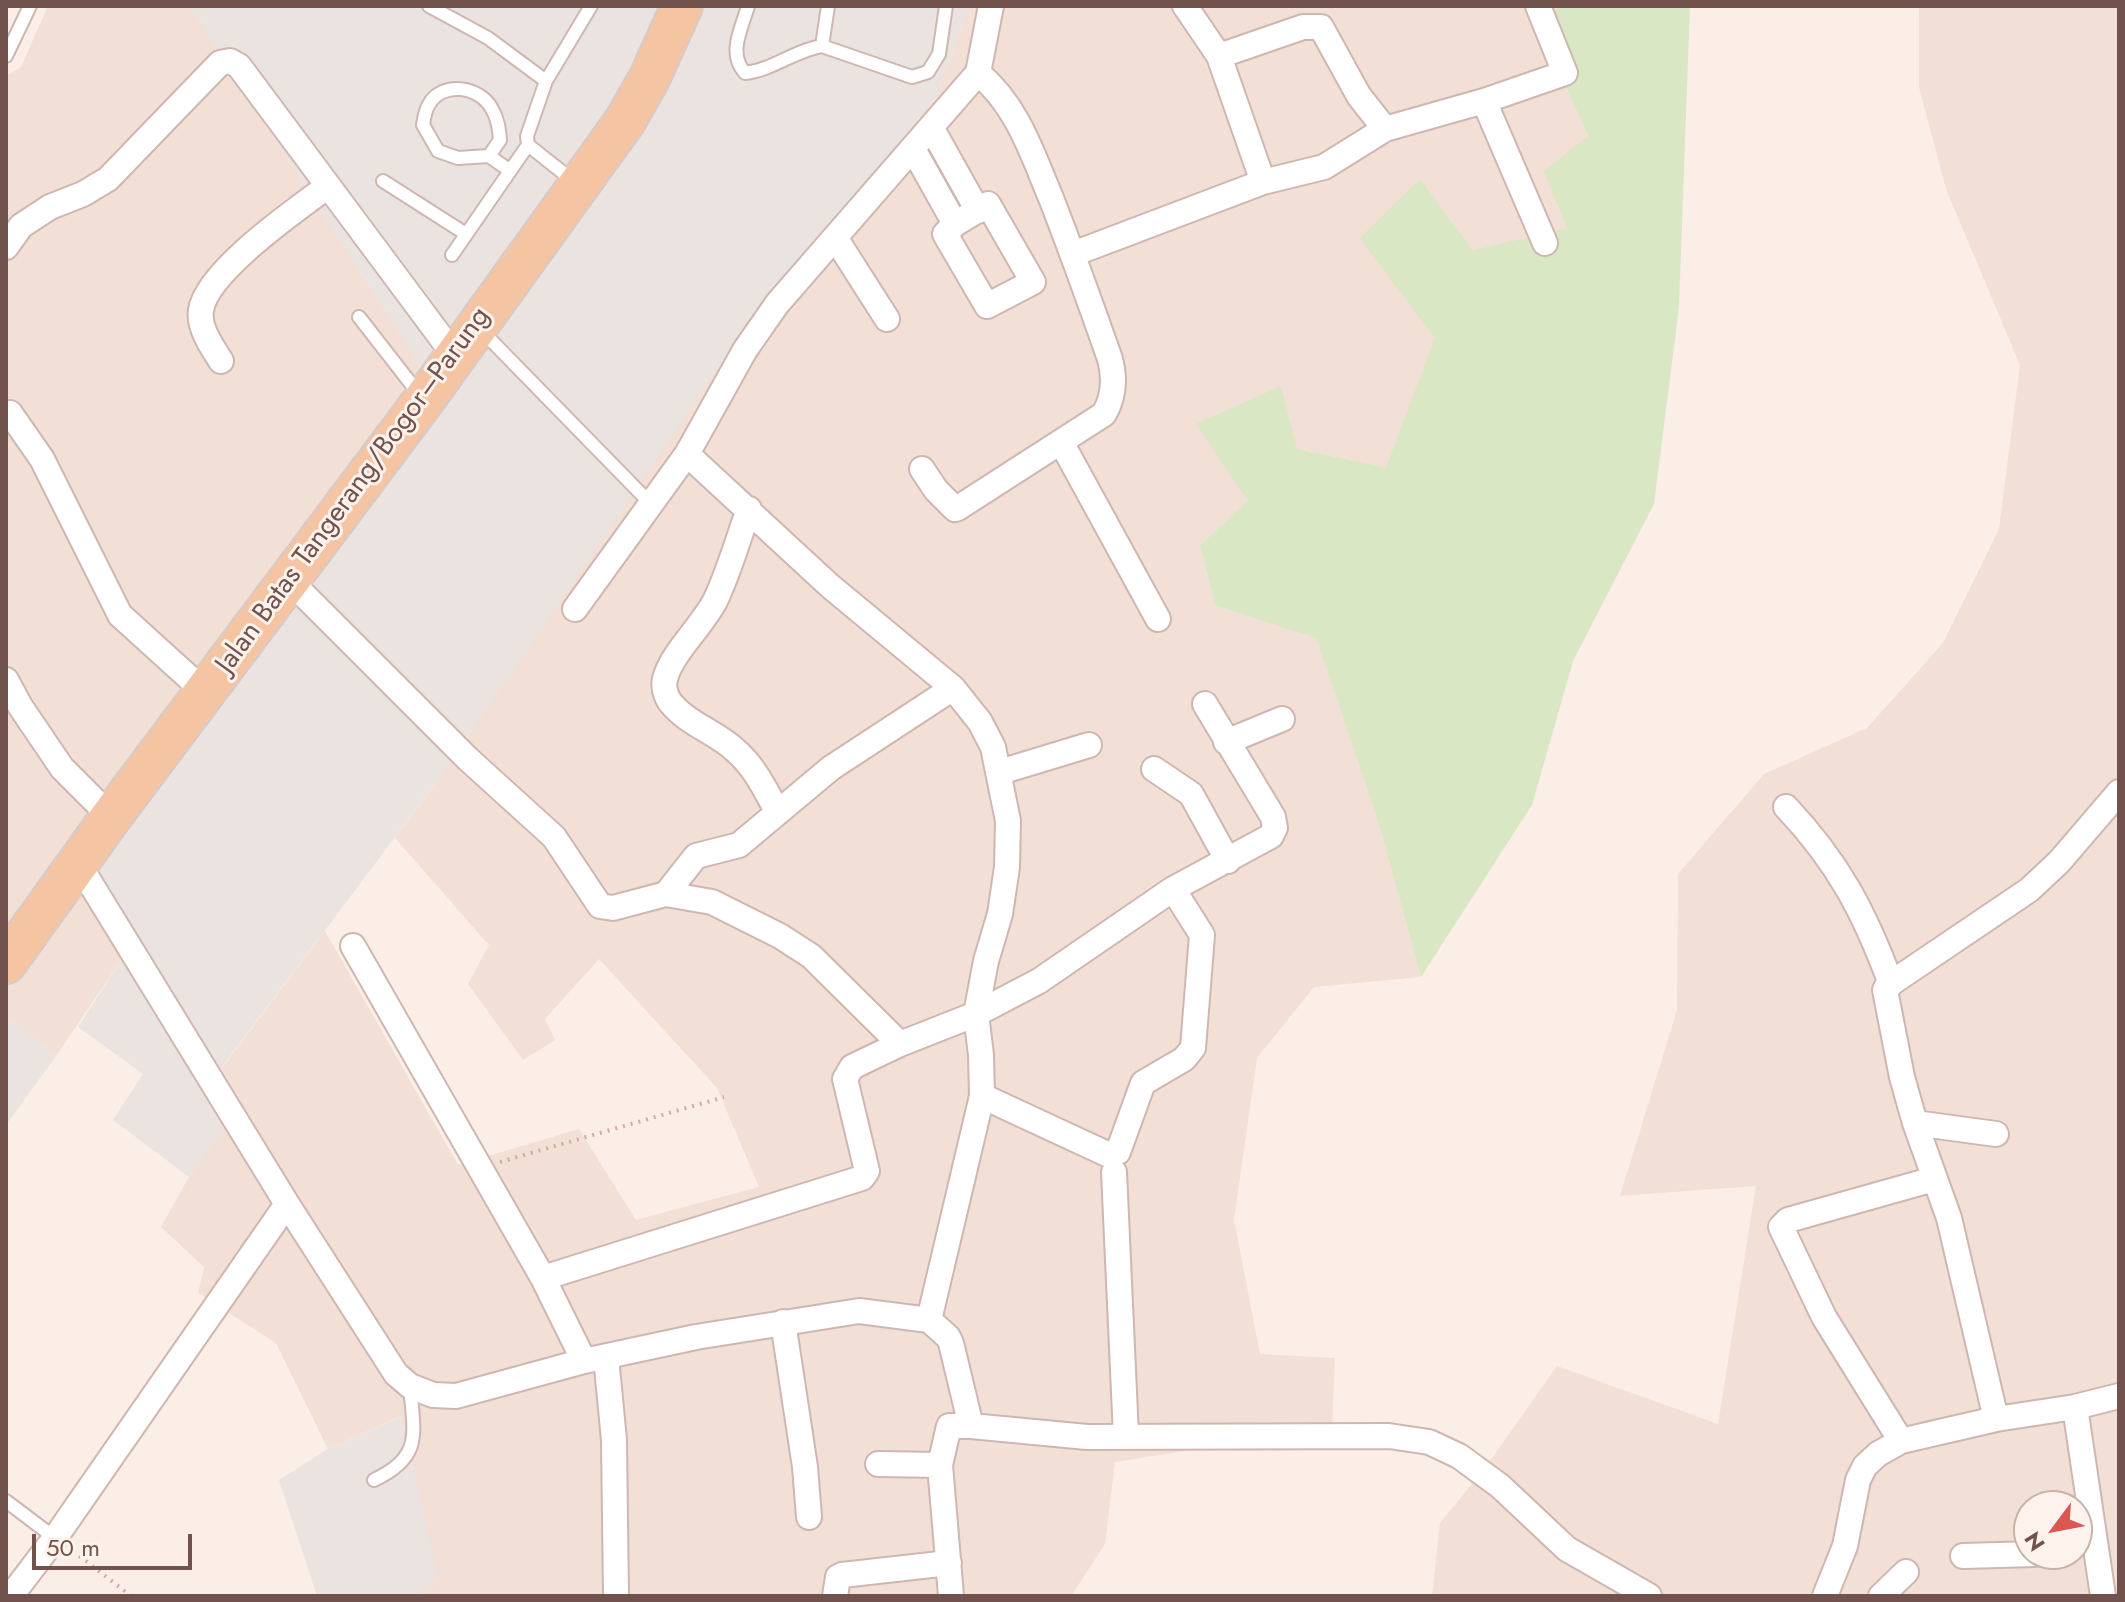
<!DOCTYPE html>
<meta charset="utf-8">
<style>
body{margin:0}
#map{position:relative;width:2125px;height:1602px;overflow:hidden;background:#fbeee6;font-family:Jost,sans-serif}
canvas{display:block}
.frame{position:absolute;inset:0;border:8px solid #72524d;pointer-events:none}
.north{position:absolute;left:2013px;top:1490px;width:80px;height:80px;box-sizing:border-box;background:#fef3ec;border:2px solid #c6b3ac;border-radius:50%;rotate:238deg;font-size:22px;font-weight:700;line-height:32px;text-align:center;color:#72524d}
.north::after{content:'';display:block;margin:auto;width:28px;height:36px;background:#dc5654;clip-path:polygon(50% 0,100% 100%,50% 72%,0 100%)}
.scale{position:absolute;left:32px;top:1534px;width:160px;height:36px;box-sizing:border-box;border:4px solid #72524d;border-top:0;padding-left:10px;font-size:24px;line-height:28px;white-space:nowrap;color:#72524d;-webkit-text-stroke:6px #fef3ec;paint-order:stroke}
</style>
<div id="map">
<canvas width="2125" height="1602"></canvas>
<div class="frame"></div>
<div class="north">N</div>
<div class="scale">50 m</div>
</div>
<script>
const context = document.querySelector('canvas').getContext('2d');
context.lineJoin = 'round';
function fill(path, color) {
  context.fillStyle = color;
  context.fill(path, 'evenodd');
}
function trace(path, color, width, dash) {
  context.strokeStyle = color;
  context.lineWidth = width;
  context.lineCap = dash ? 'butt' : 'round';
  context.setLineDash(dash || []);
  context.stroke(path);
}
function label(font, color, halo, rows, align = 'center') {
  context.font = font + ' Jost,sans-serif';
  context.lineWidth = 6;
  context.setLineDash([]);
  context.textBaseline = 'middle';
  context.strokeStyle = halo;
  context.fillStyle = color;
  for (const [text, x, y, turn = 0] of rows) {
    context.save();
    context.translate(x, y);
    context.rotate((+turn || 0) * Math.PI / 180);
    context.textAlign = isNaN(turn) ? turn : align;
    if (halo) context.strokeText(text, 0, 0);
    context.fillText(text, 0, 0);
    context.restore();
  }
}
fill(new Path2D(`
 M48 6H190L435 389 126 953 56 1056 6 1016V76L21 67Z
 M969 6H1564L1535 21 1588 136 1568 228 1472 250 1386 467 1297 449 1249 501 1200 545 1215 605 1316 637 1377 818 1421 977 1314 987 1257 1058 1234 1220 1260 1354 1335 1358 1332 1428 1115 1462 1105 1544 1071 1596H418L421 1591 401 1416 328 1449 276 1343 198 1293 204 1267 161 1227 189 1177 235 1113 210 1084 325 931 458 1165 579 1129 636 1220 759 1187 717 1088 599 959 545 1019 555 1040 523 1060 468 984 489 945 395 838 441 776 746 326 937 96Z
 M1919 6H2119V1596H1432L1440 1523 1485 1468 1557 1366 1718 1424 1756 1186 1620 1196 1677 1010 1678 874 1764 774 1867 728 1943 643 1999 529 2020 365 1946 189 1919 87ZM2029 1506H2077V1554H2029Z`), '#f2dfd5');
fill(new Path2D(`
 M190 6H969L937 96 746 327 441 776 210 1083 236 1112 189 1177 113 1120 143 1074 78 1027 126 953 78 880 435 389Z
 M6 1016 56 1056 6 1125Z
 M402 1416 438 1576 418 1596H317L279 1480 328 1449Z`), '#ebe3e0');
fill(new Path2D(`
 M1564 6H1690L1679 307 1654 504 1573 661 1532 805 1421 977 1377 818 1316 638 1215 605 1200 545 1248 501 1196 424 1281 386 1297 449 1386 467 1435 338 1360 238 1420 179 1472 250 1567 228 1544 171 1588 136 1535 20Z`), '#dae7c5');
const service = new Path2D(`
 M429 6 488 38 546 81 527 136 528 145 576 183
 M748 6C742 28 727 53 745 73 773 70 795 50 822 46
 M828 6 822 46 912 77 928 72 939 54 946 6
 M6 56 30 6
 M546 81 591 6
 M489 156 500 140C499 129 498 119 492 109 480 86 441 80 428 106 425 111 424 119 423 125L438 151 458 158 489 156 509 170
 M383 181 466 234
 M452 255 528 145
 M359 317 419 394
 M481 330 651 504
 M374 1480C423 1457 414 1434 410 1386
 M6 1501 55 1538`);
const minor = new Path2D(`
 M1185 6 1219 56 1263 182
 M1219 56 1303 27H1321L1359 96 1385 129 1484 101 1545 243
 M1484 101 1565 73 1538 6
 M931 127 978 211
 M913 149 955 224
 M988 204 1033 282 987 306 945 234 955 224Z
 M836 239 887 319
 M6 247 21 226 50 207 83 194 108 179 220 63 230 61 239 66 443 340 456 354
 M1073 254 1263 182 1324 167 1385 129
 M221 361C212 347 198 327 201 310 207 271 296 210 328 186
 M6 416 10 413 42 459 120 615 205 692
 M1061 442 1158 619
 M687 454 830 586 953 688 980 722 993 747 1008 821 1007 867 1000 914 986 961 976 1014 981 1055 982 1096 929 1320
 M922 469 936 490 955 509 958 508 1104 414C1114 397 1115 378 1110 359 1091 305 1072 252 1051 198 1032 153 1017 105 978 73
 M749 509C738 539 729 572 715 601 702 626 671 654 665 679 663 687 666 696 670 702 687 724 716 732 735 750 754 766 765 789 777 811
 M290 581 468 759 554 837 600 906 613 908 666 894 712 902 780 936 811 956 900 1044
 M575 609 687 454 745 350 777 304 978 73 991 6
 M6 680 20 706 62 768 111 817
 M1226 742 1282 719
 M1154 769 1191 794 1228 861
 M1000 772 1089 745
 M1786 807C1838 862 1865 913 1891 984
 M78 863 287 1204 396 1374 410 1386 433 1395 456 1396 584 1361 696 1337 859 1311 929 1320 948 1337 951 1343 971 1426 1087 1437 1389 1436 1429 1442 1459 1456 1500 1486 1567 1549 1649 1596
 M666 894 696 856 739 845 831 768 953 688
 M353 946 543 1278 584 1361
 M982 1096 1107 1154 1118 1152 1143 1083 1184 1059 1193 1048 1202 935 1173 889
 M1915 1123 1996 1134
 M1114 1172 1126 1436
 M543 1278 862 1178 867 1171 845 1079 852 1067 900 1044 976 1014 1039 981 1173 889 1271 836 1275 828 1273 817 1205 704
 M783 1322 805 1467 809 1517
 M606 1357 614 1440 616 1596
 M2075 1407 2103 1596
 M1996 1419 1949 1218 1915 1123 1902 1077 1885 990 1887 986 2029 890 2059 862 2119 792
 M1901 1441 1824 1317 1781 1227 1788 1220 1934 1179
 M878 1464 940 1465
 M1963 1556 2035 1554
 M11 1596 55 1538 287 1204
 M835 1596 838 1577 842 1575 949 1563
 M951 1596 940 1465 949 1426H971
 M1825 1596 1845 1546 1858 1480 1865 1466 1878 1454 1901 1441 1996 1419 2075 1407 2119 1396
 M1881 1596 1906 1572`);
const primary = new Path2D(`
 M6 963 111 817 424 400 625 121 649 79 682 6`);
trace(service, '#ceb7b0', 16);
trace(minor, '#ceb7b0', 28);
trace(primary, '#d5cbca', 44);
trace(new Path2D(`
 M500 1162 724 1097
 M73 1551 131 1596`), '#d3aba3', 4, [2, 6]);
trace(service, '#fff', 12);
trace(minor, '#fff', 24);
trace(primary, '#f5c5a3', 40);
label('28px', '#72524d', '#fef3ec', [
 ["Jalan Batas Tangerang/Bogor–Parung",354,491,-54]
]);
</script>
